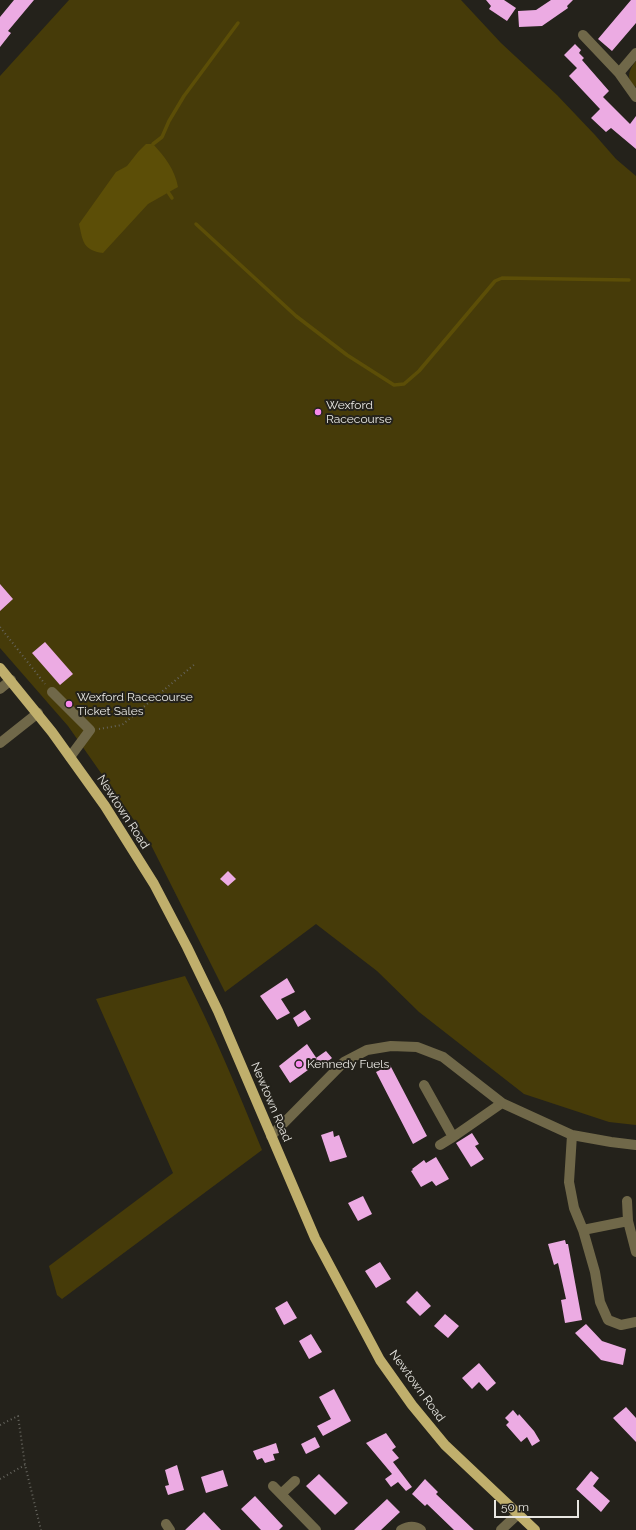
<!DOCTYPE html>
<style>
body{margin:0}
#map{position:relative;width:636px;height:1530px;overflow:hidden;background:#24221b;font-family:Raleway,sans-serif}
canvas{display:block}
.scale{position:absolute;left:494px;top:1500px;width:85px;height:18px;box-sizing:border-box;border:2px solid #e8e7e2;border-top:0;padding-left:5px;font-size:12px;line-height:14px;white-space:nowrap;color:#e8e7e2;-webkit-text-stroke:3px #24221b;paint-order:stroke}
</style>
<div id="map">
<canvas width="636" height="1530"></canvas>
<div class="scale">50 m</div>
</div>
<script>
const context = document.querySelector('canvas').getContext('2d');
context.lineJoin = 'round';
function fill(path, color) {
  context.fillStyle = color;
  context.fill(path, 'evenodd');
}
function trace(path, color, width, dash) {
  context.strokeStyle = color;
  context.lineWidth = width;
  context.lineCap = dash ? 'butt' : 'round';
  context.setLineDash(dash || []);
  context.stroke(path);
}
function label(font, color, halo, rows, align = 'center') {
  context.font = font + ' Raleway,sans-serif';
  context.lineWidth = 4;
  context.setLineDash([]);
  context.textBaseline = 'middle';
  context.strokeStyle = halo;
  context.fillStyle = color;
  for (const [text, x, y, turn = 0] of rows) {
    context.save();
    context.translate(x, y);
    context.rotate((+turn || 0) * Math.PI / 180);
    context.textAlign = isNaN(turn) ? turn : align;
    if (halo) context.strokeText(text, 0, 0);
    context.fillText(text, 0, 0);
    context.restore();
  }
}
fill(new Path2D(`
 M69 0H461L501 43 557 95 595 135 616 159 636 176V1125L609 1122 524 1094 419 1012 377 971 316 924 225 992 150 843 68 726 0 648V76Z
 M636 61V87C625 80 629 69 636 61Z
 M185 976C214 1033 238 1091 262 1150L62 1299 57 1295 49 1266 173 1173 96 999Z`), '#463b09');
fill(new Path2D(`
 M146 144H153C165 157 175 170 178 187L148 204 103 253C83 250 83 242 79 224L116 172 127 166 138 152Z`), '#5c4e07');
trace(new Path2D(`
 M153 144 162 137 169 121 184 96 238 23
 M168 192 172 198
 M196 224 296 316 347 355 394 385 404 384 419 371 495 281 502 278 629 280`), '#5c4e07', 3.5);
fill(new Path2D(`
 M14 0H34L8 31 11 33 0 47V17Z
 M486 0H504L516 8 507 21 489 9 491 6Z
 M551 0H573L567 6 568 8 542 26 519 27 518 11 536 10Z
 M631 0H636V23L612 51 598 39Z
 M575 44 581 50 579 53 584 58 582 60 609 91 603 97 630 124 636 116V149L611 128 606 132 591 118 600 109 569 76 577 68 564 55Z
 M0 584 13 599 0 611Z
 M45 642 73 674 60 685 32 653Z
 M228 871 236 879 228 886 220 879Z
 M287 978 295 992 281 999 290 1013 277 1020 260 996Z
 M305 1010 311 1019 298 1027 293 1018Z
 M307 1044 319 1062 290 1083 279 1066Z
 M326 1051 332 1058 322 1066 316 1058Z
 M390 1065 427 1136 413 1144 376 1072Z
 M333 1131 334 1137 339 1135 347 1157 330 1162 321 1135Z
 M472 1133 479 1144 475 1146 484 1159 471 1167 456 1143Z
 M436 1157 449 1179 436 1186 432 1181 421 1187 411 1171 413 1170 412 1169 424 1160 426 1163Z
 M363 1196 372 1214 358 1221 348 1203Z
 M565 1240 566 1244H568L582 1320 565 1323 561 1300 566 1299 558 1263 554 1265 548 1244Z
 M380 1262 391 1279 376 1288 365 1271Z
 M417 1291 431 1306 420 1316 406 1302Z
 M287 1301 297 1318 284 1325 275 1308Z
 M445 1314 459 1326 448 1338 434 1326Z
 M586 1324 602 1341 626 1349 623 1365 601 1360 575 1333Z
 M311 1334 322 1352 309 1359 299 1341Z
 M479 1363 496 1383 487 1391 479 1382 472 1389 462 1378Z
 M334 1389 351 1421 323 1436 317 1426 331 1419 319 1397Z
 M626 1407 636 1418V1442L613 1418Z
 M513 1410 518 1416 519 1414 534 1431 540 1441 532 1446 527 1437 521 1442 506 1425 509 1422 505 1418Z
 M386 1433 396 1447 392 1450 399 1458 393 1462 412 1487 406 1491 398 1482 391 1487 385 1479 392 1474 366 1443Z
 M315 1437 320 1447 306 1454 301 1444Z
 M276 1443 279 1453 273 1454 275 1460 265 1463 262 1458 257 1460 253 1451Z
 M177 1465 184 1490 168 1495 165 1486 169 1485 165 1470Z
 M223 1470 228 1486 206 1493 201 1477Z
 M591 1471 599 1478 593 1486 610 1501 601 1512 576 1489Z
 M319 1474 348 1503 335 1515 306 1486Z
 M425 1479 438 1492 436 1494 474 1530H454L427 1504 425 1506 412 1494Z
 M255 1496 283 1526 279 1530H261L241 1509Z
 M387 1499 400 1512 381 1530H354Z
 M204 1512 221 1530H185Z`), '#ecabe3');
trace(new Path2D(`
 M0 627 45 684
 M99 729 122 725 195 664
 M0 1425 18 1416 25 1465 41 1530
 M0 1479 25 1465`), '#66655e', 2, [1, 3]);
trace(new Path2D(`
 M583 35 619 73
 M636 53 619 73 636 97
 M0 689 11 680
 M52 692 90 730 70 757
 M0 743 38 713
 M424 1085 453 1137 502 1103
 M572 1135 569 1182 574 1208 583 1230 595 1272 600 1302 608 1320 621 1325 636 1322
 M271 1136 344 1062 367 1050 391 1046 417 1047 443 1057 502 1103 572 1135 611 1142 636 1145
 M440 1145 453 1137
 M627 1201 628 1221
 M583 1230 628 1221 636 1252
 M273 1486 316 1530
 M281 1494 295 1481
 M166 1524 170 1530
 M401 1530C408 1526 414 1525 421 1530
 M501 1530 518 1514`), '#706849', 10);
trace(new Path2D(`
 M0 668 52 732 105 806 154 884 187 947 218 1011 315 1238 380 1360 412 1405 445 1445 535 1530`), '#c0af6c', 10);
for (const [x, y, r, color] of [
 [318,412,4,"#f788ec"],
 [69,704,4,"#f788ec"],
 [299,1064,4,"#f788ec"]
]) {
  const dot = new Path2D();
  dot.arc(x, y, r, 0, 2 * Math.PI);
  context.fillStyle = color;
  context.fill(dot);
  trace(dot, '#24221b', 1.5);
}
label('12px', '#e8e7e2', '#24221b', [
 ["Wexford",326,405],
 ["Racecourse",326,419],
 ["Wexford Racecourse",77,697],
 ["Ticket Sales",77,711],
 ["Kennedy Fuels",307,1064]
], 'left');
label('12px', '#e8e7e2', '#24221b', [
 ["Newtown Road",123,812,57],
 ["Newtown Road",271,1102,67],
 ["Newtown Road",417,1386,54]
]);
</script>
